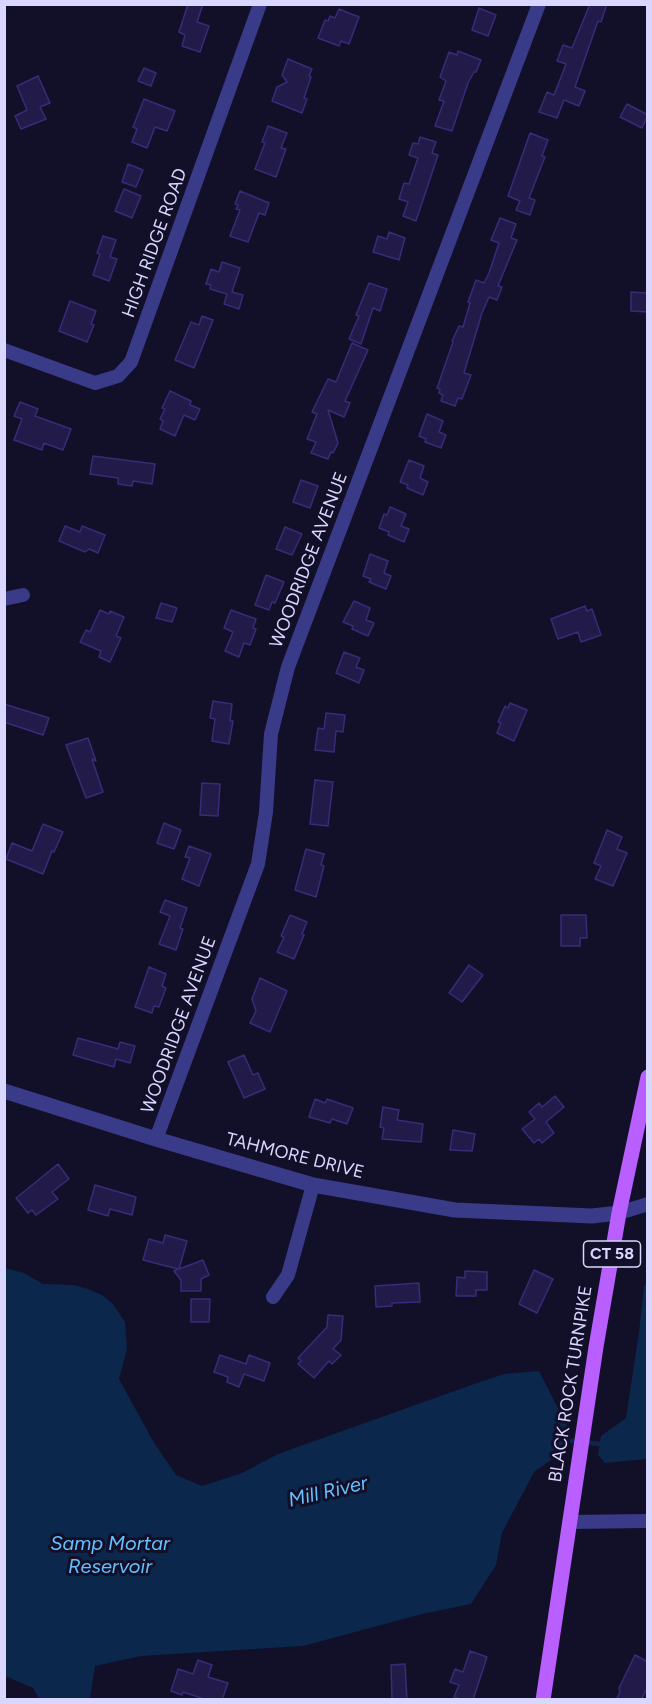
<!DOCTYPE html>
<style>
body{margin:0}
#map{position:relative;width:652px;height:1704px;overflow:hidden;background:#120f29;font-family:Figtree,sans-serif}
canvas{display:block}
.frame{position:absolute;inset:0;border:6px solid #d9d7ff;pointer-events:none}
</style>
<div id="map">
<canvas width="652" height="1704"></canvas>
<div class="frame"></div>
</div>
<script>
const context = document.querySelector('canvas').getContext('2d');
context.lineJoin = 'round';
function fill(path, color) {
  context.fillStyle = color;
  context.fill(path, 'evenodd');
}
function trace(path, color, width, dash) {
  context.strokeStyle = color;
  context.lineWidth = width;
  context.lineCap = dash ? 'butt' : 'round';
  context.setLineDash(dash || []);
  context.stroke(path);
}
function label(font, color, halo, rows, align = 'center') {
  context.font = font + ' Figtree,sans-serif';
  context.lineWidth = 6;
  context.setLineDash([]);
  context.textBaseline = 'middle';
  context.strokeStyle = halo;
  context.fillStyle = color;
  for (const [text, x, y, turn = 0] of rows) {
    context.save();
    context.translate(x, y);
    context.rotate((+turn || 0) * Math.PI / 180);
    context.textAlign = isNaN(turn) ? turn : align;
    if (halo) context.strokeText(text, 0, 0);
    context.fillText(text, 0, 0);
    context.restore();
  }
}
fill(new Path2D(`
 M5 1268 24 1273 43 1284 74 1285 88 1289 102 1295 113 1304 125 1322 127 1349 119 1379 153 1441 176 1475 202 1486 242 1473 278 1454 477 1383 504 1374 539 1371 568 1428 565 1450 534 1472 502 1533 496 1565 471 1604 422 1614 303 1646 141 1656 95 1666 90 1699H39L33 1688 5 1676Z
 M647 1283V1459L605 1463 598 1455 601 1436 626 1418 639 1332 644 1286Z`), '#0b274c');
trace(new Path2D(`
 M563 1440 600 1444 605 1442`), '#0b274c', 4.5);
const building = new Path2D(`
 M188 4H203L197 22 209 26 200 52 182 46 185 35 179 32Z
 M590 4H607L601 22 598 21 575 87 585 91 579 106 564 100 557 118 539 112 547 92 554 95 566 64 557 61 563 45 572 48Z
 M479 8 496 15 488 36 472 30Z
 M339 9 359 17 349 44 341 41 339 46 318 38 325 20 328 21 330 16 335 18Z
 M458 51 481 60 476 72H474L468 83 452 131 435 126 444 101 439 100 446 81 440 77 449 52 457 55Z
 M288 59 312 69 309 76 311 77 304 98 307 99 302 113 272 101 277 87 287 82 282 75Z
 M144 68 156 73 151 86 138 81Z
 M38 76 50 103 40 107 46 119 21 129 15 116 27 110 17 86Z
 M144 99 175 111 167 131 155 127 147 148 132 142 137 129 133 127Z
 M627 104 648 115 642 128 620 117Z
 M268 126 287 133 281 148 286 149 276 177 255 169 265 143 262 142Z
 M530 133 548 140 542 156 545 157 529 198 535 200 530 215 516 210 520 201 508 196Z
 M420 137 436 142 432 153 438 155 416 221 403 216 408 202 399 199 404 183 409 184 418 158 409 155 413 143 418 144Z
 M128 164 143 170 136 187 122 182Z
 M124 189 141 196 132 218 115 211Z
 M240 191 269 203 265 215 259 213 248 242 230 236 240 210 236 209 238 205 235 204Z
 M500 218 516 224 511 238 517 240 498 286 502 287 497 300 489 297 482 313 464 373 471 375 462 399 458 398 455 406 441 401 443 395 439 393 440 389 437 388 453 342 452 341 459 326 463 327 470 303 468 302 476 280 484 283 489 273 499 243 491 240Z
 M389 232 405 238 399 260 373 252 378 236 387 239Z
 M103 236 116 240 110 257 117 259 109 281 93 275 100 254 97 253Z
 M222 262 240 268 232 292 243 295 239 309 224 304 227 294 210 289 211 285 206 284 211 269 219 272Z
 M369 283 387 289 380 311 373 308 361 344 349 339 359 316 356 315Z
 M631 292 648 293V312L631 311Z
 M70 301 96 311 91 324 94 325 87 342 59 331Z
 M202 316 213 320 194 368 175 360 191 322 199 325Z
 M352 343 368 350 345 401 350 403 344 417 328 410 338 443 333 453 331 452 328 459 311 453 316 442 307 439 317 414 312 412 328 379 336 382Z
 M170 391 191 401 190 405 200 409 195 420 184 415 175 436 160 429 163 421 160 419 165 409 162 408Z
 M20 402 38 409 35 416 71 429 63 450 44 443 42 450 14 440 22 419 14 416Z
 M427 414 443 421 439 432 446 435 441 448 425 442 426 439 419 436Z
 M93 456 155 464 152 484 133 481 132 486 118 484V478L90 474Z
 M409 460 424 466 420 478 428 482 423 495 407 488 408 485 400 482Z
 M301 480 318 486 310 508 293 502Z
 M390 507 406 514 401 526 409 529 404 542 388 535 389 532 379 528 384 514 387 515Z
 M65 526 80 532 82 526 105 535 98 553 89 549 85 552 59 541Z
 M285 527 302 534 292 555 276 549Z
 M370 554 388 561 384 573 391 576 386 589 369 582 371 579 363 576Z
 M266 575 284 582 275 603 272 602 269 610 255 605Z
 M354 601 370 608 366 620 374 623 368 636 352 629 353 626 343 622Z
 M161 603 177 608 172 622 156 618Z
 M585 606 587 611 592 609 601 635 581 642 578 632 558 639 551 619Z
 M100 610 109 614 110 611 124 617 116 636 121 638 110 662 99 657 101 651 80 642 86 630 90 632Z
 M231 610 256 619 253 628 256 629 250 645 244 643 239 657 225 651 233 632 224 628Z
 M344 652 360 658 356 667 364 670 359 683 336 673Z
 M213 701 232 704 230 721H233L229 744 212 741 215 719 210 718Z
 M510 703 527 710 514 741 497 733 501 723 498 722 505 706 508 708Z
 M4 704 49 718 43 735 4 722Z
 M326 713 345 715 343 732 336 731 334 752 315 750 318 728 324 729Z
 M88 738 96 761 92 759 103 792 86 798 66 745Z
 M315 780 333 782 328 826 310 824Z
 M202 783 220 784 218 816 200 815Z
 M164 823 181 830 174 849 157 843Z
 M43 824 63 832 54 852 52 851 43 874 6 859 12 843 32 851Z
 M607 830 622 837 617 849 627 853 613 886 595 879 601 866 594 863Z
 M189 846 211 854 199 886 182 879 190 858 185 857Z
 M306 849 324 854 321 865 324 866 316 897 295 890Z
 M165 900 187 908 180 928 183 929 176 950 159 944 170 916 160 912Z
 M290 915 307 922 302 934 304 935 294 959 277 952 284 937 281 936Z
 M561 915H586L587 938H580V946H561Z
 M469 965 483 975 462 1002 449 993Z
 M149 967 166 974 162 986 166 988 159 1007 154 1006 152 1013 135 1007Z
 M260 978 287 991 270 1032 250 1023 256 1011 252 999Z
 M78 1038 118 1049 120 1042 135 1046 130 1063 116 1059 114 1067 73 1055Z
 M244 1055 253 1075 258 1073 265 1089 244 1098 228 1062Z
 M555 1096 564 1107 546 1122 554 1133 542 1143 539 1139 534 1143 522 1129 535 1119 529 1112 539 1103 542 1107Z
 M315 1099 325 1103 327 1099 353 1108 347 1124 332 1119 330 1123 309 1117Z
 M383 1107 399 1110 397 1120 423 1124 421 1142 382 1139 384 1128 380 1127Z
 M453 1130 475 1134 472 1151 450 1150Z
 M58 1164 69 1179 52 1192 58 1199 36 1215 32 1210 28 1213 16 1198Z
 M95 1185 136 1197 132 1215 110 1209 108 1216 88 1210Z
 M165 1235 187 1241 179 1269 203 1260 209 1275 201 1279V1291H181V1280L174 1271 178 1269 143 1260 149 1239 163 1243Z
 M534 1270 553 1279 537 1313 519 1304Z
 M465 1271 487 1272V1290H476V1296H456L457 1277 465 1278Z
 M419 1283 420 1302 392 1303V1306L376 1307 375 1286Z
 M191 1299H210L209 1322H191Z
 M328 1315 343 1316 341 1340 333 1349 341 1355 332 1364 329 1361 314 1378 298 1364 301 1361 298 1358 327 1327Z
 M220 1355 246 1364 249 1355 270 1363 264 1381 244 1374 239 1387 227 1382 228 1377 214 1372Z
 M470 1651 487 1657 473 1700H463L454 1697 459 1685 450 1682 455 1669 463 1672Z
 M635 1655 648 1662V1687L641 1700H616L620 1692 619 1688Z
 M198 1660 212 1665 208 1677 228 1683 222 1700H207L183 1692 182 1695 171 1691 178 1669 193 1674Z
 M405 1664 407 1700H392L391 1665Z`);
fill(building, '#221b4a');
trace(building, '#372c77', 1.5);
trace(new Path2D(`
 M4 350 95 383 118 376 131 362 260 4
 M4 599 23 595
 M156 1139 258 864 266 812 271 734 288 667 539 4
 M619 1213 648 1204
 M273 1297 288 1275 313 1185
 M570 1522 648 1521`), '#393b89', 14);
trace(new Path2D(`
 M4 1091 156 1139 313 1185 455 1210 592 1216 619 1213`), '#393b89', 15);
trace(new Path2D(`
 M543 1700 596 1347 619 1213 648 1077`), '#b95eff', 15);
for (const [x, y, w] of [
 [612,1254,57]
]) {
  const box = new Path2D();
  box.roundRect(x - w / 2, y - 13, w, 26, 4.5);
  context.fillStyle = '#120f29';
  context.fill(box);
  trace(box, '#d9d7ff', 1.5);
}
label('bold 16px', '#d9d7ff', null, [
 ["CT 58",612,1254]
]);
label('18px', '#d9d7ff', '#120f29', [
 ["HIGH RIDGE ROAD",155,243,-70],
 ["WOODRIDGE AVENUE",309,560,-69],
 ["WOODRIDGE AVENUE",179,1025,-70],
 ["TAHMORE DRIVE",295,1156,14],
 ["BLACK ROCK TURNPIKE",571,1384,-81]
]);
label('italic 20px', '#65c1ff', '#120f29', [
 ["Mill River",328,1492,-13],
 ["Samp Mortar",110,1544],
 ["Reservoir",110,1567]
]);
</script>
